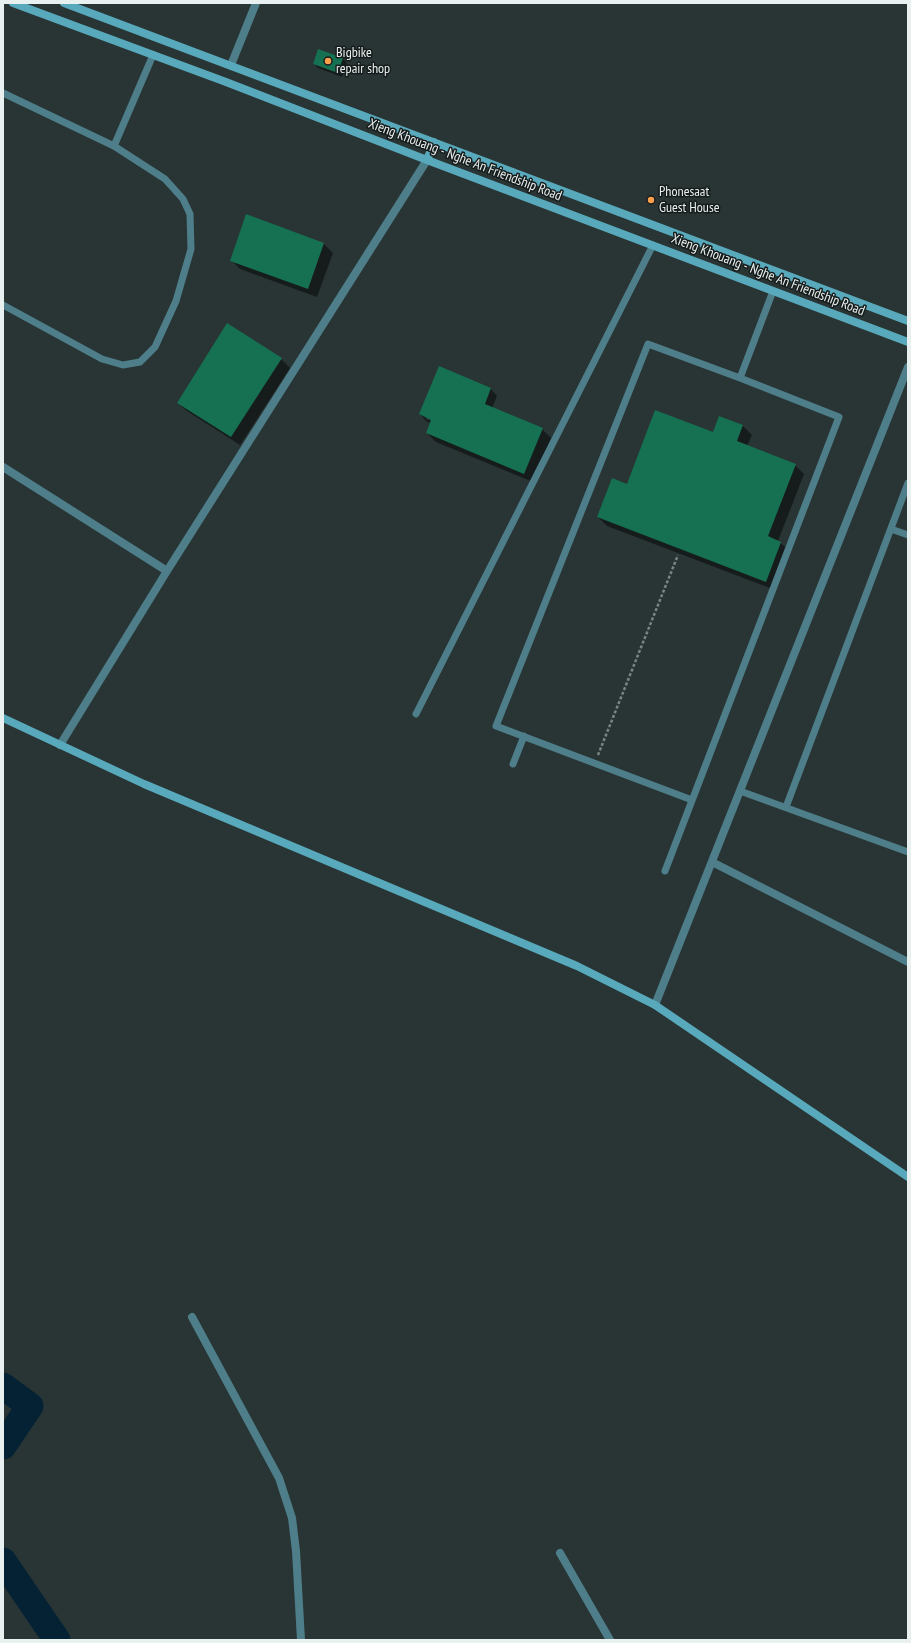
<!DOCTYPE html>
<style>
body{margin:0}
#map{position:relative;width:911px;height:1643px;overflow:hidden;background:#293534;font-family:"PT Sans Narrow",sans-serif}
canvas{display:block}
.frame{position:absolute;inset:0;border:4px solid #e9f1f0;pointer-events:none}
</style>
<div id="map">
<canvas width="911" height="1643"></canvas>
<div class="frame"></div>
</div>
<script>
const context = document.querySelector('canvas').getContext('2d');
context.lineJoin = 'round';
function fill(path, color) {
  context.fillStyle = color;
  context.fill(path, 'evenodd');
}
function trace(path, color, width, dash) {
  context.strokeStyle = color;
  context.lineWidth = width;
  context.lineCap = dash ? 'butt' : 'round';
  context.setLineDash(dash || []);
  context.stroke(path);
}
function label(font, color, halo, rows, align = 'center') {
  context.font = font + ' "PT Sans Narrow",sans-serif';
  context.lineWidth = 3;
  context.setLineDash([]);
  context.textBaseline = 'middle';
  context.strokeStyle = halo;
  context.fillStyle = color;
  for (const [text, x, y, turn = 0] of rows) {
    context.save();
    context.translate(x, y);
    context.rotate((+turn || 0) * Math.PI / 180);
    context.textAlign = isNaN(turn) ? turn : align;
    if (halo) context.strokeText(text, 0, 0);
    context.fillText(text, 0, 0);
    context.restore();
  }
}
fill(new Path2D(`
 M343 59 347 63 342 77 318 68 314 64Z
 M247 216 324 244 333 253 317 297 240 269 231 260Z
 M281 359 290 368 240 445 187 411 178 403Z
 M491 389 497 396 492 408 542 429 551 438 533 482 436 442 427 433 431 423 426 421 420 414ZM426 417 432 419V421L426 419Z
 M720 417 743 426 752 435 747 446 795 465 804 474 778 541 790 551 775 590 607 526 598 517 627 485 714 434Z`), '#0007');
trace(new Path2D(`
 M3 1386 30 1406 3 1446
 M3 1561 57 1640`), '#052235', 27);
fill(new Path2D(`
 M318 49 343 58 338 73 313 64Z
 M246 214 324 243 308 289 230 261Z
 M227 323 282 358 231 437 177 403Z
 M439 366 491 388 485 404 543 428 524 474 426 433 431 420 419 414Z
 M655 410 713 432 719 416 743 425 737 441 796 464 768 536 781 542 766 582 597 517 612 478 627 484Z`), '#157151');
trace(new Path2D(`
 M598 755 678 555`), '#798483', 2.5, [3, 2]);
trace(new Path2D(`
 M3 93 114 146 165 179 183 199 190 214 191 249 176 301 155 347 140 362 123 365 102 359 3 305
 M114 146 153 55
 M891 529 908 535
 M416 714 653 245
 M513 764 524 736
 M740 791 908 852
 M692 800 496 726 648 344 740 378 773 291
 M786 807 908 483
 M665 871 839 417 740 378`), '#4e7e8a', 7);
trace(new Path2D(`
 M231 65 256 3
 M3 467 167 571
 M60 745 167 571 427 160
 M712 862 908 962
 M655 1005 908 367
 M192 1317 279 1478 292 1518 296 1551 301 1640
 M560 1553 610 1640`), '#4e7e8a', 8);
trace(new Path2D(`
 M13 3 226 82 427 160 908 342
 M64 3 908 321
 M427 160 434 142
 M3 718 144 784 577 966 655 1005 908 1177`), '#58a9bb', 8);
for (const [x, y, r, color] of [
 [328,61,4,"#f9a04c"],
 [651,200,4,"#f9a04c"]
]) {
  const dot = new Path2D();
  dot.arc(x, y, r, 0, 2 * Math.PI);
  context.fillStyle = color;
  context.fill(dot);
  trace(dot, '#161b1b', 1.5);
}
label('14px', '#e9f1f0', '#161b1b', [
 ["Bigbike",336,53],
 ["repair shop",336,69],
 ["Phonesaat",659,192],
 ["Guest House",659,208]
], 'left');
label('14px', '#e9f1f0', '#161b1b', [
 ["Xieng Khouang - Nghe An Friendship Road",465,160,21],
 ["Xieng Khouang - Nghe An Friendship Road",768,275,21]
]);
</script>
